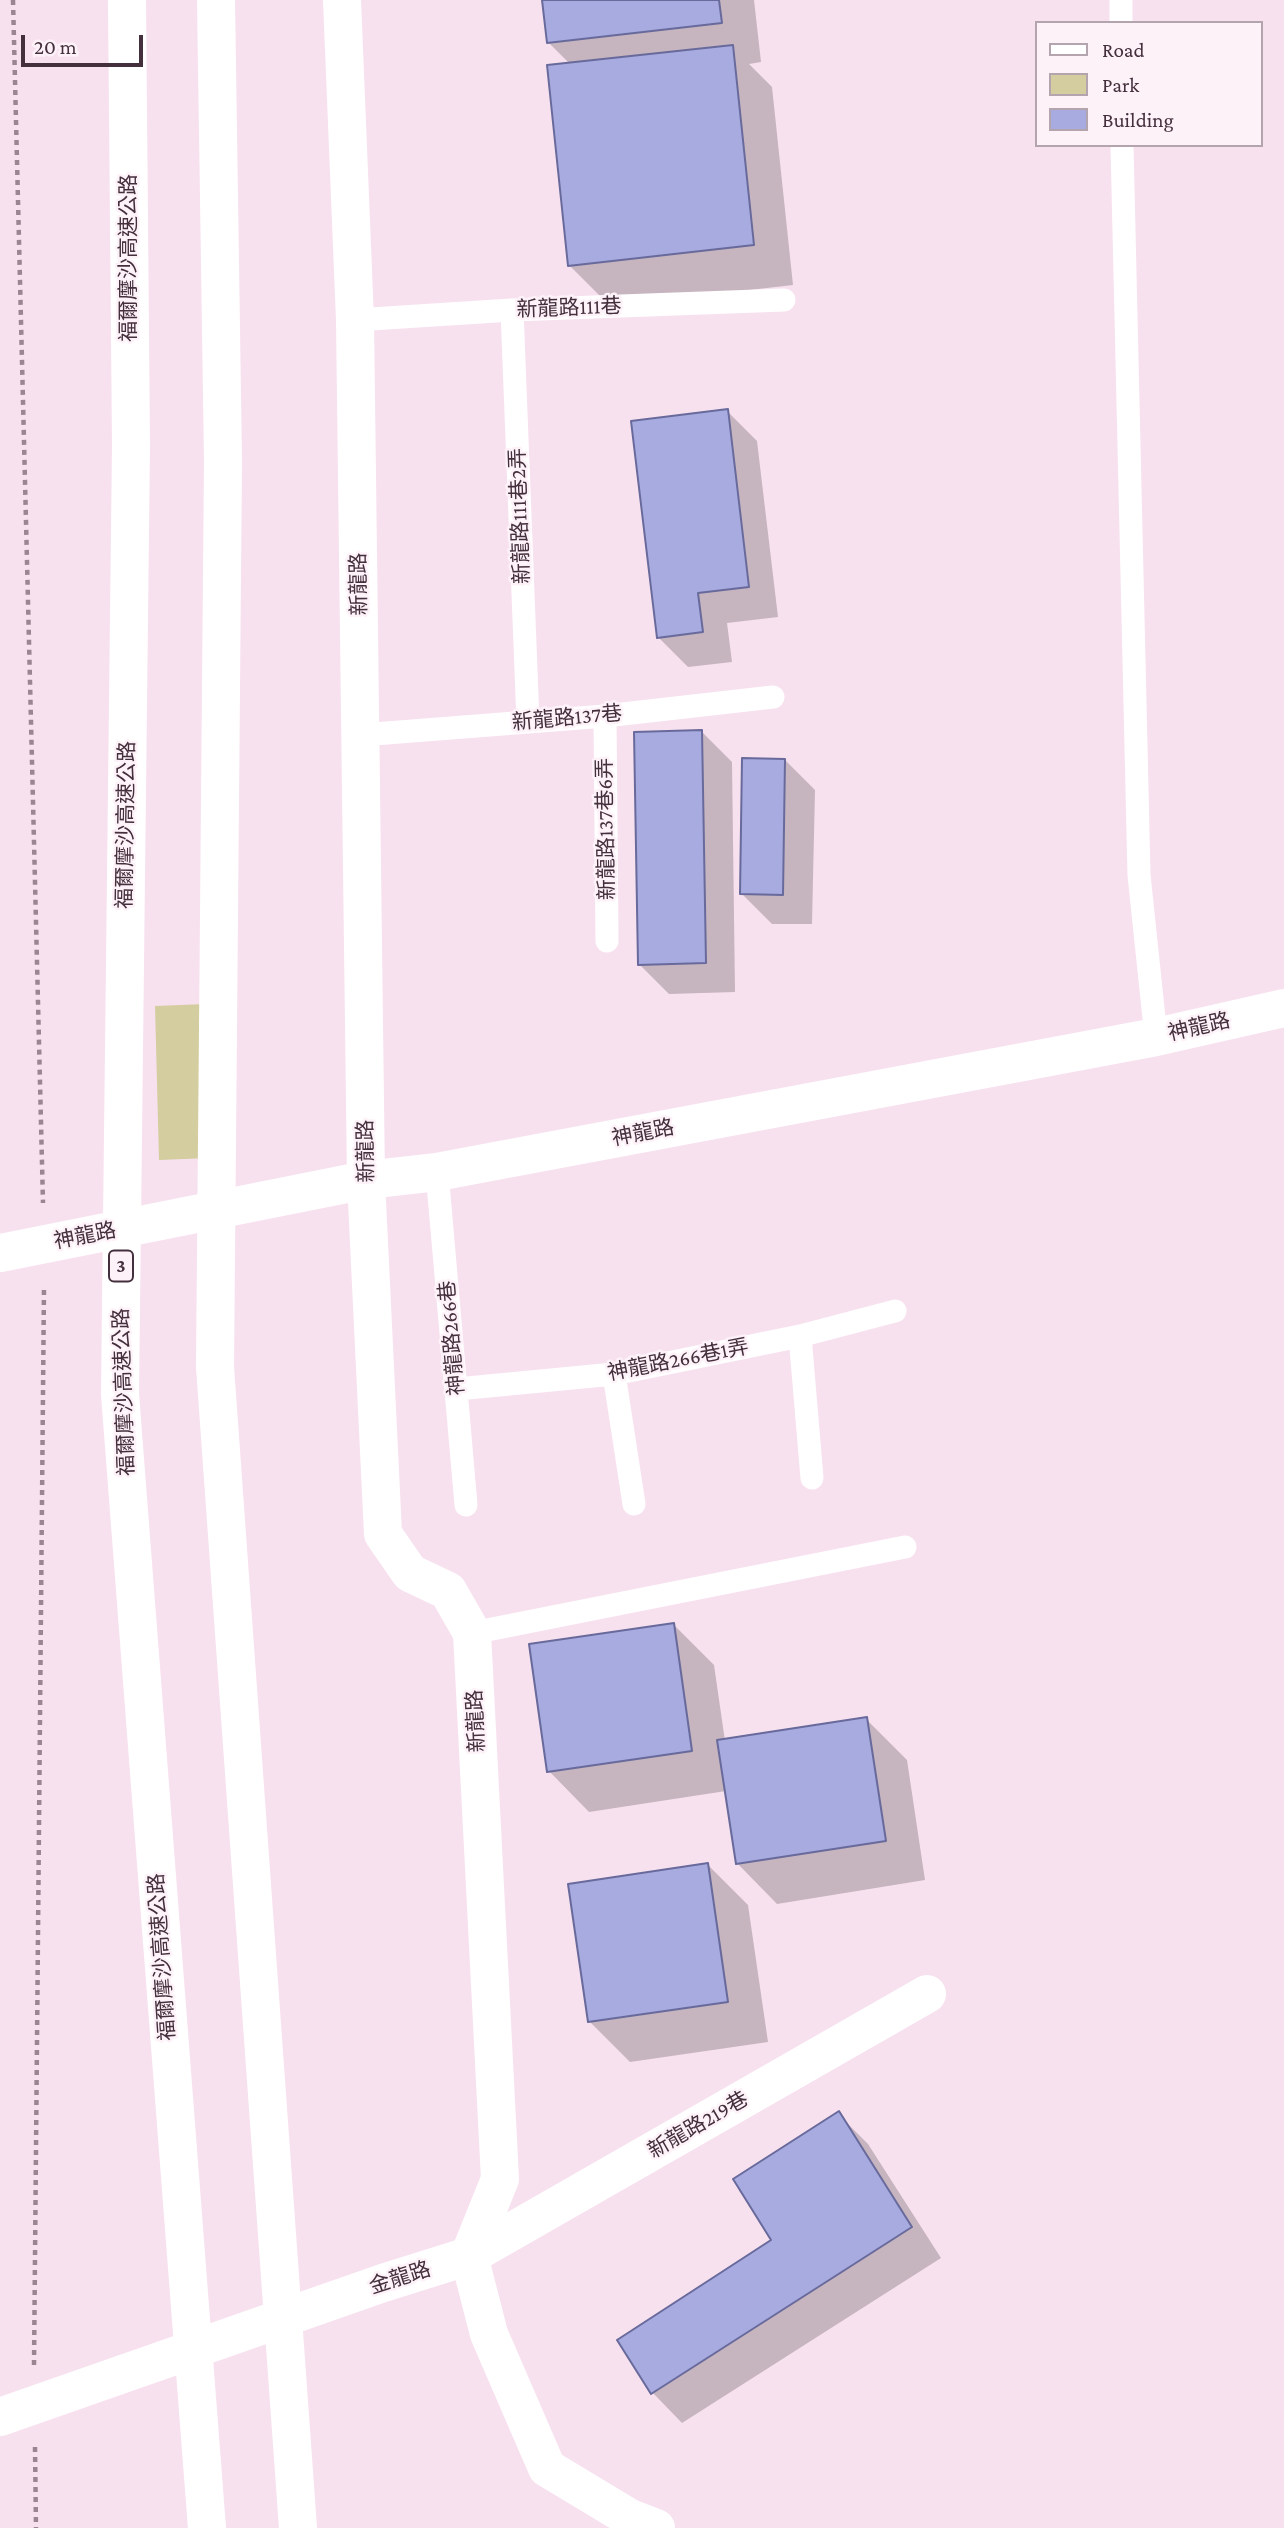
<!DOCTYPE html>
<meta charset="utf-8">
<style>
body{margin:0}
#map{position:relative;width:1284px;height:2528px;overflow:hidden;background:#f8e1ef;font-family:"Crimson Pro",serif}
canvas{display:block}
.legend{position:absolute;left:1035px;top:21px;width:228px;height:126px;box-sizing:border-box;background:#fef2f9;border:2px solid #b4a4ad;margin:0;padding:9px 12px;list-style:none;font-size:21px;color:#442f3c}
.legend li{display:flex;align-items:center;gap:14px;height:35px}
.legend b{width:35px;border:2px solid #b4a4ad}
.scale{position:absolute;left:21px;top:35px;width:122px;height:32px;box-sizing:border-box;border:4px solid #442f3c;border-top:0;padding-left:9px;font-size:21px;line-height:24px;white-space:nowrap;color:#442f3c;-webkit-text-stroke:5px #fef2f9;paint-order:stroke}
</style>
<div id="map">
<canvas width="1284" height="2528"></canvas>
<ul class="legend">
<li><b style="height:9px;background:#fff"></b>Road</li>
<li><b style="height:19px;background:#d3cd9f"></b>Park</li>
<li><b style="height:19px;background:#a8abe0"></b>Building</li>
</ul>
<div class="scale">20 m</div>
</div>
<script>
const context = document.querySelector('canvas').getContext('2d');
context.lineJoin = 'round';
function fill(path, color) {
  context.fillStyle = color;
  context.fill(path, 'evenodd');
}
function trace(path, color, width, dash) {
  context.strokeStyle = color;
  context.lineWidth = width;
  context.lineCap = dash ? 'butt' : 'round';
  context.setLineDash(dash || []);
  context.stroke(path);
}
function label(font, color, halo, rows, align = 'center') {
  context.font = font + ' "Crimson Pro","Noto Sans TC",serif';
  context.lineWidth = 5;
  context.setLineDash([]);
  context.textBaseline = 'middle';
  context.strokeStyle = halo;
  context.fillStyle = color;
  for (const [text, x, y, turn = 0] of rows) {
    context.save();
    context.translate(x, y);
    context.rotate((+turn || 0) * Math.PI / 180);
    context.textAlign = isNaN(turn) ? turn : align;
    if (halo) context.strokeText(text, 0, 0);
    context.fillText(text, 0, 0);
    context.restore();
  }
}
fill(new Path2D(`
 M230 1003 235 1157 159 1160 155 1006Z`), '#d3cd9f');
fill(new Path2D(`
 M544 0H754L761 62 749 64 772 87 793 285 610 306 570 266V64L548 42Z
 M727 411 757 441 778 617 727 623 732 662 688 667 658 637Z
 M702 732 732 762 735 992 669 994 639 964Z
 M785 760 815 790 812 924H772L742 894Z
 M674 1625 714 1665 725 1741 866 1719 907 1760 925 1880 777 1904 737 1863 726 1791 589 1812 549 1771Z
 M708 1865 748 1905 768 2042 630 2062 590 2022Z
 M838 2114 868 2144 941 2258 682 2423 653 2393 619 2340 774 2240Z`), '#0003');
const building = new Path2D(`
 M542 0H719L722 23 547 43Z
 M733 45 754 245 568 266 547 65Z
 M728 409 749 587 698 593 703 632 657 638 631 421Z
 M702 730 706 963 638 965 634 732Z
 M742 758 785 759 783 895 740 894Z
 M674 1623 692 1751 547 1772 529 1644Z
 M867 1717 886 1841 736 1864 717 1740Z
 M708 1863 728 2002 588 2022 568 1884Z
 M839 2111 912 2227 651 2394 617 2340 771 2240 733 2179Z`);
fill(building, '#a8abe0');
trace(building, '#686a9b', 2);
trace(new Path2D(`
 M13 0 43 1203
 M34 2365 44 1285
 M35 2447 36 2528`), '#9b8593', 4.5, [5, 5]);
trace(new Path2D(`
 M1121 0V23
 M1122 145 1139 875 1156 1037
 M512 310 528 722
 M355 320 512 310 784 300
 M605 716 607 941
 M361 735 605 716 773 697
 M437 1172 466 1505
 M800 1336 812 1478
 M614 1374 634 1504
 M457 1389 614 1374 800 1336 895 1311
 M472 1633 905 1547`), '#fff', 23);
trace(new Path2D(`
 M342 0 355 320 366 1180 383 1534 410 1573 448 1591 472 1633 500 2179 469 2256
 M0 1253 366 1180 437 1172 1156 1037 1284 1008
 M469 2256 927 1994`), '#fff', 38);
trace(new Path2D(`
 M0 2417 383 2283 469 2256 489 2334 547 2468 630 2518 656 2528`), '#fff', 38);
trace(new Path2D(`
 M127 0 131 445 120 1394 207 2528
 M216 0 223 461 215 1367 298 2528`), '#fff', 38);
for (const [x, y, w] of [
 [121,1266,24]
]) {
  const box = new Path2D();
  box.roundRect(x - w / 2, y - 15.5, w, 31, 5);
  context.fillStyle = '#fef2f9';
  context.fill(box);
  trace(box, '#442f3c', 2);
}
label('bold 19px', '#442f3c', null, [
 ["3",121,1266]
]);
label('21px', '#442f3c', '#fef2f9', [
 ["福爾摩沙高速公路",129,258,-90],
 ["新龍路111巷",569,308,-2],
 ["新龍路111巷2弄",520,516,-92],
 ["新龍路",359,584,-91],
 ["新龍路137巷",567,718,-5],
 ["福爾摩沙高速公路",126,825,-89],
 ["新龍路137巷6弄",606,829,-91],
 ["神龍路",1199,1027,-13],
 ["神龍路",643,1133,-11],
 ["新龍路",366,1151,-91],
 ["神龍路",85,1236,-11],
 ["神龍路266巷",452,1338,-95],
 ["神龍路266巷1弄",678,1360,-11],
 ["福爾摩沙高速公路",124,1392,-92],
 ["新龍路",476,1721,-93],
 ["福爾摩沙高速公路",162,1957,-94],
 ["新龍路219巷",698,2125,-30],
 ["金龍路",400,2278,-18]
]);
</script>
